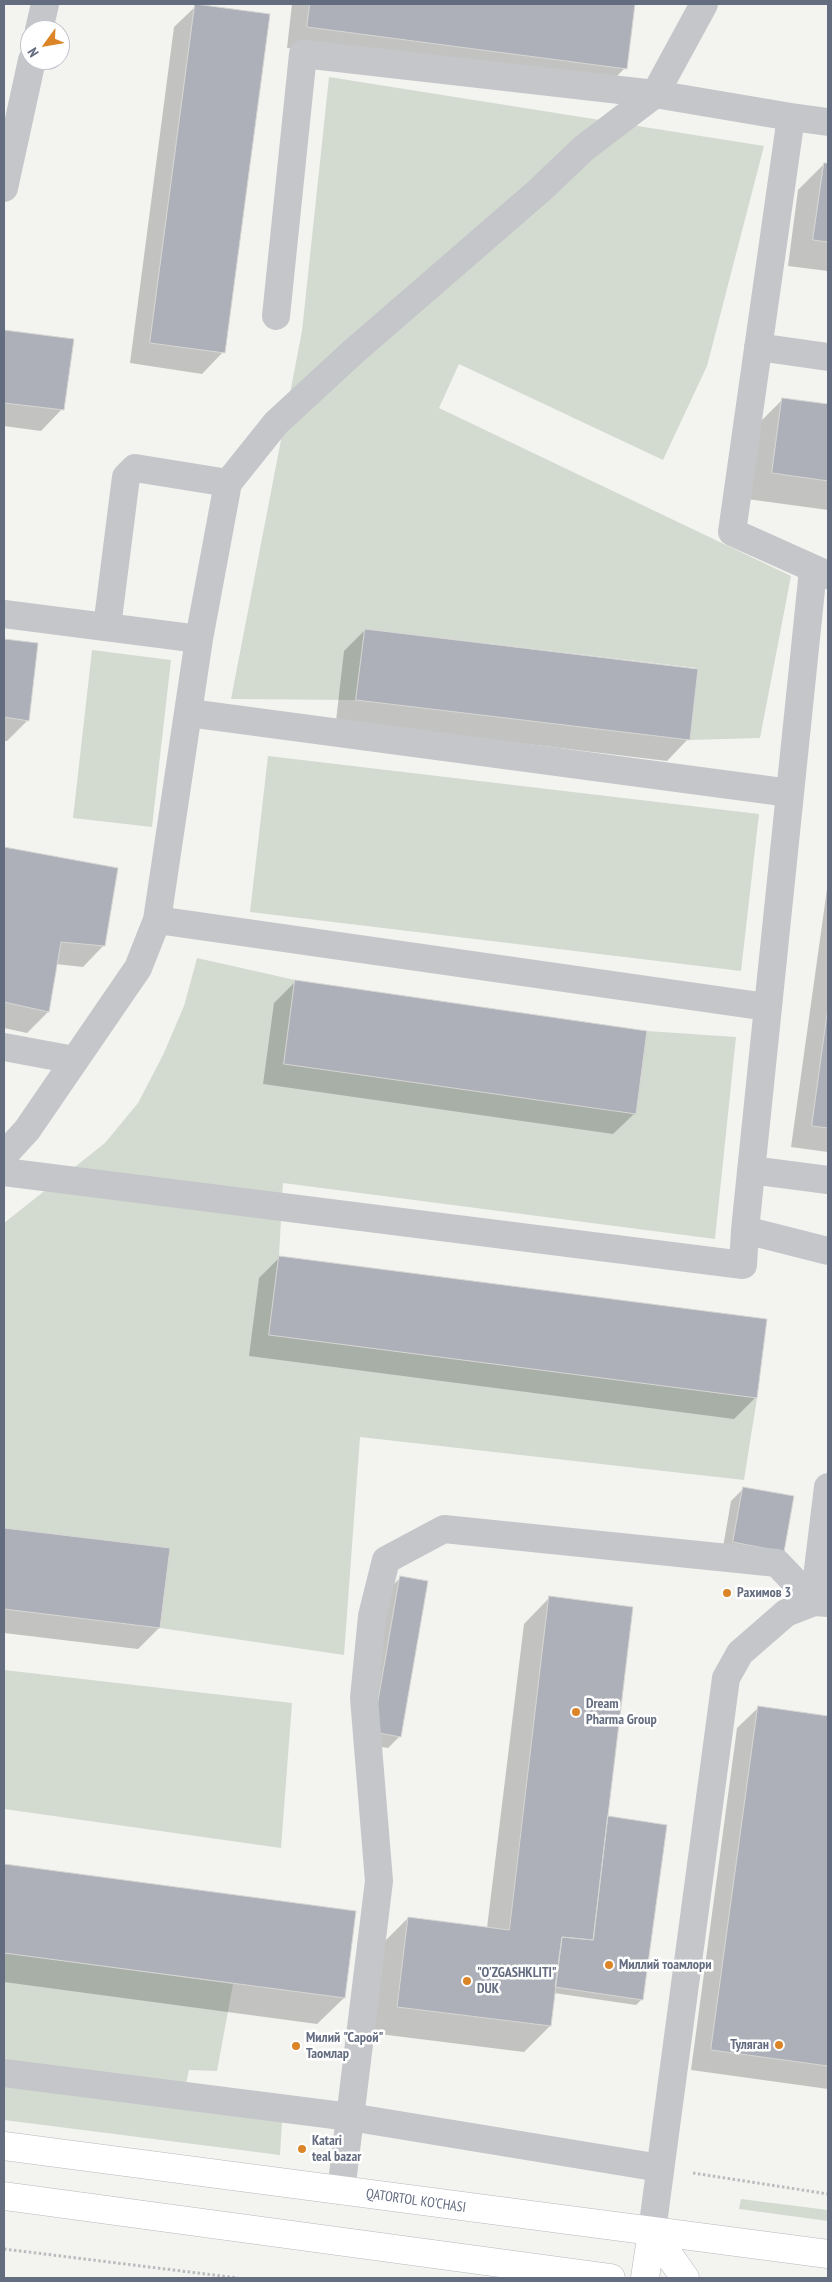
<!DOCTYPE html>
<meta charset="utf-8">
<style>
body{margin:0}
#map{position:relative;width:832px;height:2282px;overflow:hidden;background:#f3f4f0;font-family:"PT Sans Narrow",sans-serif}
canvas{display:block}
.frame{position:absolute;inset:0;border:5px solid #646c80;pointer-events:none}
.north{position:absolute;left:20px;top:20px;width:50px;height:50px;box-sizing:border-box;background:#fff;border:1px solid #c1c4cc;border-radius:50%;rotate:238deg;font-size:14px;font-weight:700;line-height:20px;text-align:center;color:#646c80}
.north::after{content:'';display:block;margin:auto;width:18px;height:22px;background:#dc8528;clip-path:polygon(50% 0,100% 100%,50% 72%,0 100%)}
</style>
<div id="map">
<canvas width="832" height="2282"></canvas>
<div class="frame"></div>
<div class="north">N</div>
</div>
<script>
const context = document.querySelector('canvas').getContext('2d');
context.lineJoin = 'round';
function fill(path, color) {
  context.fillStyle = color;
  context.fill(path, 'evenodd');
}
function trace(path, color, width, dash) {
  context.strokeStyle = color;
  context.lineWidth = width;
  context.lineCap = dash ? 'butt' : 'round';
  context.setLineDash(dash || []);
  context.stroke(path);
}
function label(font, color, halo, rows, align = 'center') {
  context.font = font + ' "PT Sans Narrow",sans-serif';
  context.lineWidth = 5;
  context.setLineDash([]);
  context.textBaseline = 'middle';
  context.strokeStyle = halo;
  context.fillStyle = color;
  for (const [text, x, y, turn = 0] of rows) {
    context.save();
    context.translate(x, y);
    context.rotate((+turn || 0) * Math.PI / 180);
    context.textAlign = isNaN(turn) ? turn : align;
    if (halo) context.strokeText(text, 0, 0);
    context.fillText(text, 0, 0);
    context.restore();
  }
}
fill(new Path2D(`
 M329 77 764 146 707 366 663 460 459 364 439 408 791 576 760 738 690 740 697 668 365 629 356 700 231 699 302 331Z
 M92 650 171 660 152 827 73 818Z
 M268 756 759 814 741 971 250 912Z
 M197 958 295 980 284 1064 635 1113 647 1031 736 1037 715 1239 283 1183 279 1256 269 1335 757 1398 744 1480 360 1437 344 1655 160 1628 169 1548 4 1528V1223L105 1143 138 1103 163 1055 184 1006Z
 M4 1670 292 1703 281 1848 4 1809Z
 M4 1953 233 1984 217 2071 189 2070 181 2107 282 2122 280 2155 4 2120Z
 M741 2199 828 2210V2221L739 2209Z`), '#d3dbd1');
fill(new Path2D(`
 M292 4H633L625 68 604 89 287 48Z
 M196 6 223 352 202 374 130 363 174 27Z
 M824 164 828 165V271L788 266 798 190Z
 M4 331 73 340 62 409 41 431 4 426Z
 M783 399 828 405V510L747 499 757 425Z
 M365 630 688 739 667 761 336 721 344 651Z
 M4 640 36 644 28 720 7 741H4Z
 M4 848 117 869 104 945 83 967 56 964 48 1012 27 1033 4 1028Z
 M828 882V1152L791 1147Z
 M295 982 635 1113 613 1134 263 1084 274 1003Z
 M280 1257 765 1320 755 1398 734 1419 249 1356 259 1278Z
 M743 1489 783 1551 722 1553 731 1501Z
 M4 1529 168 1549 159 1628 138 1649 4 1633Z
 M400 1578V1736L388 1748 362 1744 388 1590Z
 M550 1597 607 1818 666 1826 642 1999 636 2005 554 1993 550 2026 524 2052 371 2033 382 1944 408 1918 487 1928 524 1624Z
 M759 1707 828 1717V2089L691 2070 737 1728Z
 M4 1865 355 1912 344 1998 317 2024 4 1982Z`), '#0003');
const building = new Path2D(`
 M195 4 270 14 225 353 150 343Z
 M310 4H635L627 69 307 27Z
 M824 163H828V242L813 240Z
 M4 330 74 339 64 410 4 403Z
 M782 398 828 404V481L772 473Z
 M365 629 698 669 690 740 356 700Z
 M4 639 38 643 29 721 4 717Z
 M4 847 118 868 105 946 61 942 49 1012 4 1002Z
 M295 980 647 1031 636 1114 284 1064Z
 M828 1007V1128L812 1126Z
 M279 1256 767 1319 757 1398 269 1335Z
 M743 1487 794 1496 784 1552 733 1542Z
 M4 1528 170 1548 160 1628 4 1609Z
 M400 1576 428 1581 401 1737 373 1732Z
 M549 1596 633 1607 593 1940 562 1937 551 2026 397 2007 408 1917 509 1930Z
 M758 1706 828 1716V2066L711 2050Z
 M608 1816 667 1825 643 2000 555 1987 562 1937 593 1940Z
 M4 1864 356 1911 345 1998 4 1953Z`);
fill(building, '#adb0b8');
trace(building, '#d5d5d3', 1);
const major = new Path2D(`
 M4 2146 828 2254
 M4 2196 611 2278
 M652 2231 685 2278
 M645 2278 652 2231`);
trace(major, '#b7b8bd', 29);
trace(new Path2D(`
 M693 2173 828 2194
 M4 2249 238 2278`), '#bbbcbf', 3, [2.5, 2.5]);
trace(new Path2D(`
 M39 30 45 4
 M791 117 828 122
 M4 188 32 60
 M276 316 303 54 655 94 791 117 732 532 828 575
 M758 347 828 357
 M4 614 199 639
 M107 627 126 477 135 468 228 483
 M189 713 790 793
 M157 920 767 1007
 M4 1047 74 1060
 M4 1155 27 1130 138 968 157 920 199 639 228 483 276 423 353 352 540 190 584 148 655 94 704 4
 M751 1170 828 1180
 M4 1172 743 1265 745 1230 813 570
 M745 1230 828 1251
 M814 1602 828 1487
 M4 2073 350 2117 660 2168
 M341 2191 379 1881 364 1698 372 1616 386 1560 444 1529 777 1563 814 1602
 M652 2231 726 1678 740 1653 786 1613 814 1602 828 1603`), '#c4c6ca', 28);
trace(major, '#fff', 28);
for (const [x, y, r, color] of [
 [727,1593,5,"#dc8528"],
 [576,1712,5,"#dc8528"],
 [609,1965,5,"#dc8528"],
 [467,1981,5,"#dc8528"],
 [779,2045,5,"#dc8528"],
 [296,2046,5,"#dc8528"],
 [302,2149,5,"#dc8528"]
]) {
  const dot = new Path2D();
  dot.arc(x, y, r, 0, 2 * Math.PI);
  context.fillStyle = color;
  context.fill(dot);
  trace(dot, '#fff', 2);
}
label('bold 14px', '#646c80', '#fff', [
 ["Рахимов 3",737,1593],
 ["Dream",586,1704],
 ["Pharma Group",586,1720],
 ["Миллий тоамлори",619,1965],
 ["\"O'ZGASHKLITI\"",477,1973],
 ["DUK",477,1989],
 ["Милий \"Сарой\"",306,2038],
 ["Таомлар",306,2054],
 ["Туляган",769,2045,"right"],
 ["Katari",312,2141],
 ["teal bazar",312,2157]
], 'left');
label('14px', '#646c80', '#fff', [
 ["QATORTOL KO'CHASI",416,2201,8]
]);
</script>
